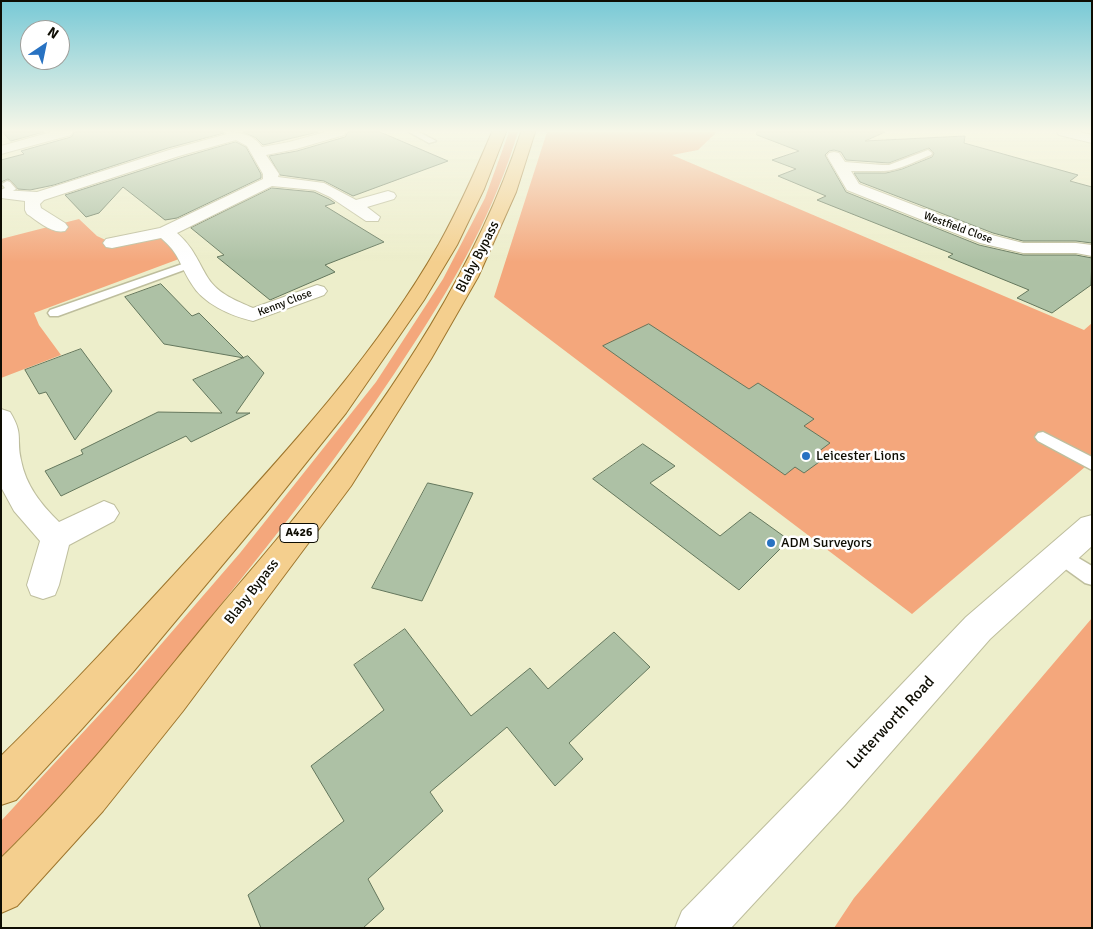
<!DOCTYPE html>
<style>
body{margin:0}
#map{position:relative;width:1093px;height:929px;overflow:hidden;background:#edeecb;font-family:Signika,sans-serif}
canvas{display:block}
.frame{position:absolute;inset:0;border:2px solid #0e0d03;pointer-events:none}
.north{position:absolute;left:20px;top:20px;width:50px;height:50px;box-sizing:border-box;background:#fff;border:1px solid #9f9e9a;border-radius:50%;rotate:34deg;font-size:14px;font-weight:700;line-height:20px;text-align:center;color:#0e0d03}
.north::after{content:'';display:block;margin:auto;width:18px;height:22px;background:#2872c2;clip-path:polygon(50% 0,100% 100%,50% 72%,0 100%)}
</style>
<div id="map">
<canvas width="1093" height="929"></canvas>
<div class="frame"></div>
<div class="north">N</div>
</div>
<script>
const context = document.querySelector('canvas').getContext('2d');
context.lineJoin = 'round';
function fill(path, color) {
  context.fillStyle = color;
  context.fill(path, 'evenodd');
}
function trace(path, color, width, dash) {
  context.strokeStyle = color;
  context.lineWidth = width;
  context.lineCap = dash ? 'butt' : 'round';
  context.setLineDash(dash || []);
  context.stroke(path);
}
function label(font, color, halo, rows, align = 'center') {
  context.font = font + ' Signika,sans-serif';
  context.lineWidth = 5;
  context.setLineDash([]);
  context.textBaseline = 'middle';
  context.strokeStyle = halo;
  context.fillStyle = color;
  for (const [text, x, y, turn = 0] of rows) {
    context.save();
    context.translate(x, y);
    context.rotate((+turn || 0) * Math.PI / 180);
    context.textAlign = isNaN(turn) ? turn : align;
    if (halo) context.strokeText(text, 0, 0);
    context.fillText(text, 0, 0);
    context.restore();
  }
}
fill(new Path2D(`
 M509 132H518C495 209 457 278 413 345 362 425 304 500 245 574 168 672 91 770 1 857V821L112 701 240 553 376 382 443 279 485 198Z
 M547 132H717L698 150 672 155 1084 330 1092 323V461L912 614 494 297Z
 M79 219 97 236 112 243 165 232 187 256 34 313 39 325 61 355 1 378V239Z
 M1092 618V928H834L854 898Z`), '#f4a77c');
const building = new Path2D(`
 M3 132H44L11 141Z
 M75 132H223L224 133 168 148 54 185 30 190 18 189 11 181 8 179 1 182V160L24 154 21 151 71 137Z
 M243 132H318L263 145 256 138Z
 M348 132H380L448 161 353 196 324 181 280 175 269 156 297 151 345 137Z
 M757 132H885L865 141 965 136 964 143 1078 175 1070 181 1092 187V243L1076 241H1023L993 233 860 182 854 173H886L902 169 932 157 934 153 929 148 889 163 846 160 841 152 834 150 829 151 825 155 846 192 979 245 1023 255H1076L1092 258 1091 285 1052 313 1017 298 1029 290 948 257 953 254 817 200 826 196 778 176 796 169 772 160 799 151 757 135Z
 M236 142 246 147 261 174V178L177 218 165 220 123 187 99 213 86 217 65 195 180 158Z
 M272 188 314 192 329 199 335 203 325 206 384 242 325 265 335 272 270 300 217 257 224 255 191 228Z
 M161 284 192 316 199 313 244 358 164 344 125 297Z
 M649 324 749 389 758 383 814 419 804 426 830 443 818 452 826 457 804 473 795 467 785 475 603 346Z
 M81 349 112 391 75 440 46 392 39 394 25 370Z
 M248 356 264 373 236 413H250L191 442 186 436 61 496 45 471 83 454 81 450 158 412 222 413 193 380Z
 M643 444 675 466 650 483 720 536 750 512 789 540 739 590 593 479Z
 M428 483 473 493 422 601 372 588Z
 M405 629 471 716 530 668 548 689 614 632 650 667 569 743 583 759 555 786 507 727 430 792 443 811 368 879 384 909 363 928H261L248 895 344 821 311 766 384 710 354 665Z`);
fill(building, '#adc1a5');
trace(building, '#64775d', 1);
const lane = new Path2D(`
 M409 132H419L436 141 429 143Z
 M928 150 932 153 931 155C917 160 886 178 873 168L877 165H889Z
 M7 181 10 182 16 189 6 195H1V190L5 188 2 184Z
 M191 261 195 262 197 264 195 266 58 316H50L48 313 50 310Z
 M1043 432 1092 457V470L1038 441 1035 437 1038 433Z
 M1060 547 1092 566V585L1085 583 1053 560 1051 555 1053 550Z`);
const street = new Path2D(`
 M51 132H73L71 135 1 154V146Z
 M225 132C240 132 253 134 262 147L289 142 325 132H346L344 135 296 149 266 155 279 174 278 177 324 183 356 200 388 191 394 193 396 196 394 199 367 207 380 217 378 221H366L330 197 315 190 272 186 177 233C194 248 197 260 208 278 218 294 237 301 253 308L317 285 324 287 327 291 324 295 253 321C231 316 203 304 191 283 179 264 180 254 161 238L112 248 106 247 103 243 106 239 160 228 263 179V174L247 146 236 140 179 156 44 200 40 204 41 208 65 223 68 227 65 231C51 234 38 221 27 214L25 210V201L1 198V190L37 192 169 150 227 134Z
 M1057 132H1080L1092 135V143L1059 135Z
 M834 152 839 153 845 162 882 165 884 168 882 171H851L859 184 992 235 1023 243H1076L1092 245V256L1076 253H1023L980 243 847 190 827 156 829 153Z
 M1 409 10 412C24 435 16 438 21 460 26 486 41 504 59 522L104 501 114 505 119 513 114 521 69 545 59 585 55 595 43 599 31 595 27 585 40 541 14 511 1 487Z`);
const secondary = new Path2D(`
 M1092 515V546L990 639 844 806 731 928H675L682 911 814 776 966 617 1081 518Z`);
const primary = new Path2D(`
 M492 132H506L484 189 457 245 424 300 346 413 265 514 133 672 80 731 16 800 1 805V756C71 687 137 615 203 543 288 450 376 355 439 244 459 208 476 170 492 132Z
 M521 132H535L516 192 478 277 431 359 351 486 183 711 103 811 17 906 1 913V858C77 784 142 701 209 620 242 580 276 542 307 502 395 390 477 267 521 132Z`);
trace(lane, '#bebe9d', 3);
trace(street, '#bebe9d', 2);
trace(secondary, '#bebe9d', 2);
trace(primary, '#9e762d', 2);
fill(lane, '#fff');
fill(street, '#fff');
fill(secondary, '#fff');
fill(primary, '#f4cf8e');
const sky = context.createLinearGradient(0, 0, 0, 262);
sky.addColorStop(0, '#78c9d6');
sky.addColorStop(0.5, '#f7f7e8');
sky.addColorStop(1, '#f7f7e800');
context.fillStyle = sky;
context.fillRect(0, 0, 1093, 262);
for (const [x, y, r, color] of [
 [806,456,5,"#2872c2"],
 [771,543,5,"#2872c2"]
]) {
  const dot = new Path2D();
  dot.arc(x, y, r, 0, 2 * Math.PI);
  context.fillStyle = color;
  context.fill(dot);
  trace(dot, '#fff', 2);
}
label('11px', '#0e0d03', '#fff', [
 ["Westfield Close",958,228,20],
 ["Kenny Close",285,303,-21]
]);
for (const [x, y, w] of [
 [299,533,38]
]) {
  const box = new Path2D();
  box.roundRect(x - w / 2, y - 9.5, w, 19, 4);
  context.fillStyle = '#fff';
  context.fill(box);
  trace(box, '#0e0d03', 1);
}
label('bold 12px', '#0e0d03', null, [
 ["A426",299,533]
]);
label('14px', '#0e0d03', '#fff', [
 ["Blaby Bypass",478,257,-63],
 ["Blaby Bypass",252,592,-52]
]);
label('14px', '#0e0d03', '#fff', [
 ["Leicester Lions",816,456],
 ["ADM Surveyors",781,543]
], 'left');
label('16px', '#0e0d03', '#fff', [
 ["Lutterworth Road",891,723,-47]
]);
</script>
